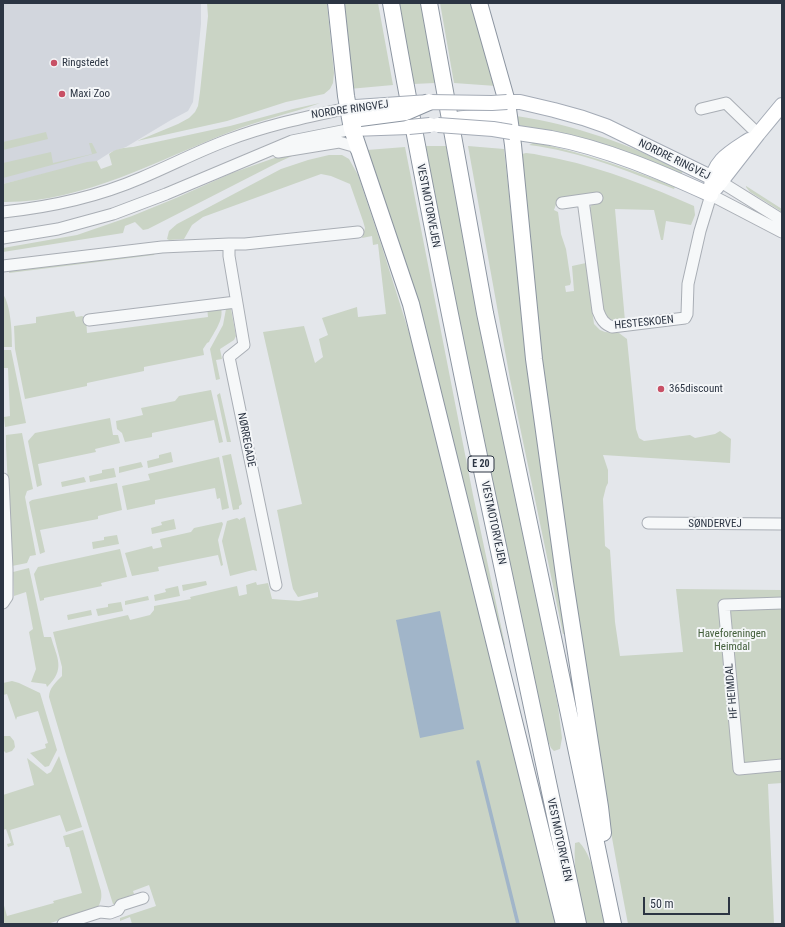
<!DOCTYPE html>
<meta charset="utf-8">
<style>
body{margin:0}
#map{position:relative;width:785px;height:927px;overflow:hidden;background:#e4e7eb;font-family:"Roboto Condensed",sans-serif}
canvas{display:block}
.frame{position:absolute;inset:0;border:4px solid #2c3543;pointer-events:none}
.scale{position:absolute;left:643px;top:897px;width:87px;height:18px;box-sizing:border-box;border:2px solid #2c3543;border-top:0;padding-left:5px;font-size:12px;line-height:14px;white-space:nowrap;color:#2c3543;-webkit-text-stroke:3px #f4f6f8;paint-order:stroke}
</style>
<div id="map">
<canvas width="785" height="927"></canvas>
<div class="frame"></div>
<div class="scale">50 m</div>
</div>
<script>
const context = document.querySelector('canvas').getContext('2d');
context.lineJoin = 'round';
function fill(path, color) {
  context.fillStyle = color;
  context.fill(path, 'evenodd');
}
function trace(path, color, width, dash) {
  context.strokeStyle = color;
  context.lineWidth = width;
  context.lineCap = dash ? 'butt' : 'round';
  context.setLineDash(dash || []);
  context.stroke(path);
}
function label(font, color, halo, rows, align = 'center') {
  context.font = font + ' "Roboto Condensed",sans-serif';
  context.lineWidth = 4;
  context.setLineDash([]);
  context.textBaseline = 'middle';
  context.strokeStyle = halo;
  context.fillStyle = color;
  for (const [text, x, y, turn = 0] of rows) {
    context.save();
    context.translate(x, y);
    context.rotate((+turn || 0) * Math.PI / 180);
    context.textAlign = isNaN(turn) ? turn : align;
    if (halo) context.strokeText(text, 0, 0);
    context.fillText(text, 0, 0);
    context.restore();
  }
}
fill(new Path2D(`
 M3 3H201V24L193 102 188 111 171 120 126 147 111 152 97 161 3 184Z`), '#d2d6dd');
fill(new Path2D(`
 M207 3H327L334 73 333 83 330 89 324 94 286 102 227 121 137 141 178 124 189 118 195 112 198 106 200 92 208 16Z
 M340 3H378L393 85 349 89Z
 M399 3H421L435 83 413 84Z
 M440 3H474L496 86 454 83Z
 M320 103C290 114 259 120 230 132 158 160 82 203 3 202V184L87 162 97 161 101 169 112 165 109 154C116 148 124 148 133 147L230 126 293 109Z
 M516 116C576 125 628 144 683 171L682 173 680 174 587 139 554 131 516 125Z
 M46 132 48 139 3 150V142Z
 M89 143H92L97 153 3 178V163L51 152 53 163 92 154Z
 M533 143H538C586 154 629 168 675 187L674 189C627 171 579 151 529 145Z
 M424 146H446L558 706 562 738 560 749 554 751 551 748 541 724 531 681Z
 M468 146 504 149 526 347 566 633 563 634 510 379Z
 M405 147 473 495 505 645 502 647 367 150Z
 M309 152 292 156 279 162 148 229 143 230 135 222 125 226 123 233 3 252V248L77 235 132 216 176 198 232 173 263 162 283 155Z
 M526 153C537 154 548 157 559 159 606 169 651 187 694 206L695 215 691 225 666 221 663 240H661L654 210 615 209 625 321C613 321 608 321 603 309L590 208 592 204V194L558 199 554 210 558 212 561 234 566 249 571 282 570 285 565 286 566 292 574 291 572 266 586 263 594 324 600 330 605 332 619 333 627 339 636 429 639 438 644 441 690 435 695 438 715 434 720 431 731 439 730 463 603 455 608 470V483L606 487 603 499 605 546 610 550 615 622 620 656 683 652 676 589 782 590V783L768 784 774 924H628C603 793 581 662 562 531 545 406 534 280 522 154Z
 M329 155H342L349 159 358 175 381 244 413 345 561 924H132L130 917 120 921V918L156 906 149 885 133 891 134 894 118 900 115 905 113 904 65 751 49 697C49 688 56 682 62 676V667L53 632 128 615 130 620 150 615 154 610V606L191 599 190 597 237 586 239 596 247 594 246 585 256 582 257 585 268 583 272 599 299 601 318 597V592L298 597 293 589 291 580 277 510 302 504 263 332 304 326 315 363 323 357 319 339 328 335 322 318 357 307 358 317 386 314 378 244 373 245 372 236 362 238 365 228 363 221 350 184 331 176 321 174 203 217 192 225 184 239 169 240 167 239 169 231 177 224 281 169 308 160Z
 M746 186 782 209V212L750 192 746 187Z
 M155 253 154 255 9 273V271L19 270Z
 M3 294C11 306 12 332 12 347H3Z
 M207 307 221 308C224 320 214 332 209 342L207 343 203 349 204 355 144 367V371L87 383V386L25 399 15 349 14 326 36 323V317L74 311 76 317 82 316 86 318 87 333 208 317Z
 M229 308 231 309 236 336 234 340 220 349 222 359 216 360 220 379 216 380 210 349 223 325 226 309Z
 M3 350H11L26 423 5 427 4 417 10 416 8 368H3Z
 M211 390 223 442 219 443 214 420 152 433V437L125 442 122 433 117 429 116 421 143 415 141 408 175 401 179 396Z
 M220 393 231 442H227L217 395Z
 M110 418 113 435H118L120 443 95 449 96 452 38 464 42 485 37 487 28 441 35 433Z
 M22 433 33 489 27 491 25 497 36 555 30 556 27 563 12 566 6 447V435Z
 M171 452 173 462 148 468 147 461 159 458V455Z
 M231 454 242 504 239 506V509L233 510 222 456Z
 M219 457 229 508 222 510 220 498 217 499 215 488 155 500V504L127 510 122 486 150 480 148 474Z
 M141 462 143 467 119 473V467Z
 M114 468 116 477 90 482 89 476 102 473V470Z
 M84 477 86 482 62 487 61 482Z
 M117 483 122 510 98 516V519L40 530 45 552 40 554 29 502 32 500Z
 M245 517 257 571 253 570 230 576 222 541 227 521 237 518 240 520V519Z
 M174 519 176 529 152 534 151 528 162 525 161 522Z
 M222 522 223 524 218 540 223 565 221 566 218 555 158 567 159 571 132 576 125 553 152 546 153 549 162 547 160 539 191 532 194 528Z
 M117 535 119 544 93 549 92 542 104 540V537Z
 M120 549 127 577 101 583 102 586 44 598V600L40 601 34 574 38 567Z
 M29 568 44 637H51C57 658 66 669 47 687L46 684 31 682 36 669 29 632 33 629 26 592 14 596 13 572Z
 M206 581 207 585 183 591 182 585Z
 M178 586 180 596 155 601 154 595 166 592 165 589Z
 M148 596 149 600 125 605V601Z
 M121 602 123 611 98 616 96 609 108 607V604Z
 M91 610 92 615 68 620 67 615Z
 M12 681 19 683 40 693 57 750 49 766 45 767 30 753 46 748 45 744 48 743 38 711 17 717 16 720 7 694 3 695V683Z
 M3 736H10L14 741 15 747 12 751 6 753 3 750Z
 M59 756 82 827 66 832 60 815 10 830 14 845 8 847 7 844 11 843 6 829 3 830V795L34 785 27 758 47 774 51 772Z
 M83 830 101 891C102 898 101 902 97 909L47 924H3V902L7 916 54 903 53 901 82 893 69 847H66L63 836Z
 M579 842C595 858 601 902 606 924H585C579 897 573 871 575 843Z`), '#cad4c5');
fill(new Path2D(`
 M440 611 464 729 420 738 396 620Z`), '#a1b5c9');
trace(new Path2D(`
 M478 762 518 924`), '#a1b5c9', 3.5);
const minor = new Path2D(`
 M701 109 726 103 758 134
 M278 152 339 142 353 146 359 152
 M721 182 782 220
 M583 200 598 311C601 319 604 324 612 327L685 318 687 314 688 284 700 231 711 195 782 232
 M562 203 597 198
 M3 212C50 207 97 197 141 178 170 166 198 151 228 140 267 125 307 117 348 108
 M3 238 58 229 113 214 166 194 292 141 352 129
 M229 244V256L244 345 229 357 276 585
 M3 266 162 247 229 244H245L358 232
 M89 320 236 302
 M3 479 7 569V597L3 603
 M648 523 782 524
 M782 603 724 605 739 769 782 765
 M63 924 100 912 110 913 118 910 121 905 143 898`);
const major = new Path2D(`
 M507 102H520L554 110 583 118 606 126 721 182
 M452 120C470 114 487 121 503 115L507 109
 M352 129 409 127
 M511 132C524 134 538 136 551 138 605 148 661 172 711 195
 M711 186C713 161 729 153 749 140
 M716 188 758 134 782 105`);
const highway = new Path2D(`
 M336 3 346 96 352 129 411 304 564 924
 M391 3C419 163 451 322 484 480 514 628 546 776 578 924
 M429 3 485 313 613 924
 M479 3 507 102 513 145 534 359 565 582 600 807 603 833`);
trace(minor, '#a9aeb5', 13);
trace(major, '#a4abb6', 16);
trace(highway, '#8c95a1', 18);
trace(minor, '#f6f8f9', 11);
trace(major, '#fff', 14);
trace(highway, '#fff', 16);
const majorBridge = new Path2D(`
 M356 107 429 102 492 103 507 102
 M438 125 493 129 511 132
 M409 127 430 125`);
const highwayBridge = new Path2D(`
 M360 118 406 112 429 102`);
trace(majorBridge, '#a4abb6', 16, []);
trace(highwayBridge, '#8c95a1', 18, []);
trace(majorBridge, '#fff', 14);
trace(highwayBridge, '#fff', 16);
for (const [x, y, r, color] of [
 [54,63,4,"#c85065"],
 [62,94,4,"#c85065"],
 [661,389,4,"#c85065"]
]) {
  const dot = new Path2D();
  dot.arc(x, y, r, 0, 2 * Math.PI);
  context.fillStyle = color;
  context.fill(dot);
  trace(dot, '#f4f6f8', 1.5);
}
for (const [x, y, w] of [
 [481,464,26]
]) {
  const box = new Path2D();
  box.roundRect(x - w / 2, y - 8, w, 16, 3);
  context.fillStyle = '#f4f6f8';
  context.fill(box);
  trace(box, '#2c3543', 1);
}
label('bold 10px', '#2c3543', null, [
 ["E 20",481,464]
]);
label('11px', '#2c3543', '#f4f6f8', [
 ["Ringstedet",62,63],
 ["Maxi Zoo",70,94],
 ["365discount",669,389]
], 'left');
label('11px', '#2c3543', '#f4f6f8', [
 ["NORDRE RINGVEJ",350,110,-8],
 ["NORDRE RINGVEJ",674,160,26],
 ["VESTMOTORVEJEN",428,206,79],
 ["HESTESKOEN",644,323,-6],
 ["NØRREGADE",246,440,79],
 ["VESTMOTORVEJEN",493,523,78],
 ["SØNDERVEJ",715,524],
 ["HF HEIMDAL",732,691,-95],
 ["VESTMOTORVEJEN",559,840,78]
]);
label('11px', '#425e3a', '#f4f6f8', [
 ["Haveforeningen",732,634],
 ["Heimdal",732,647]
]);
</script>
